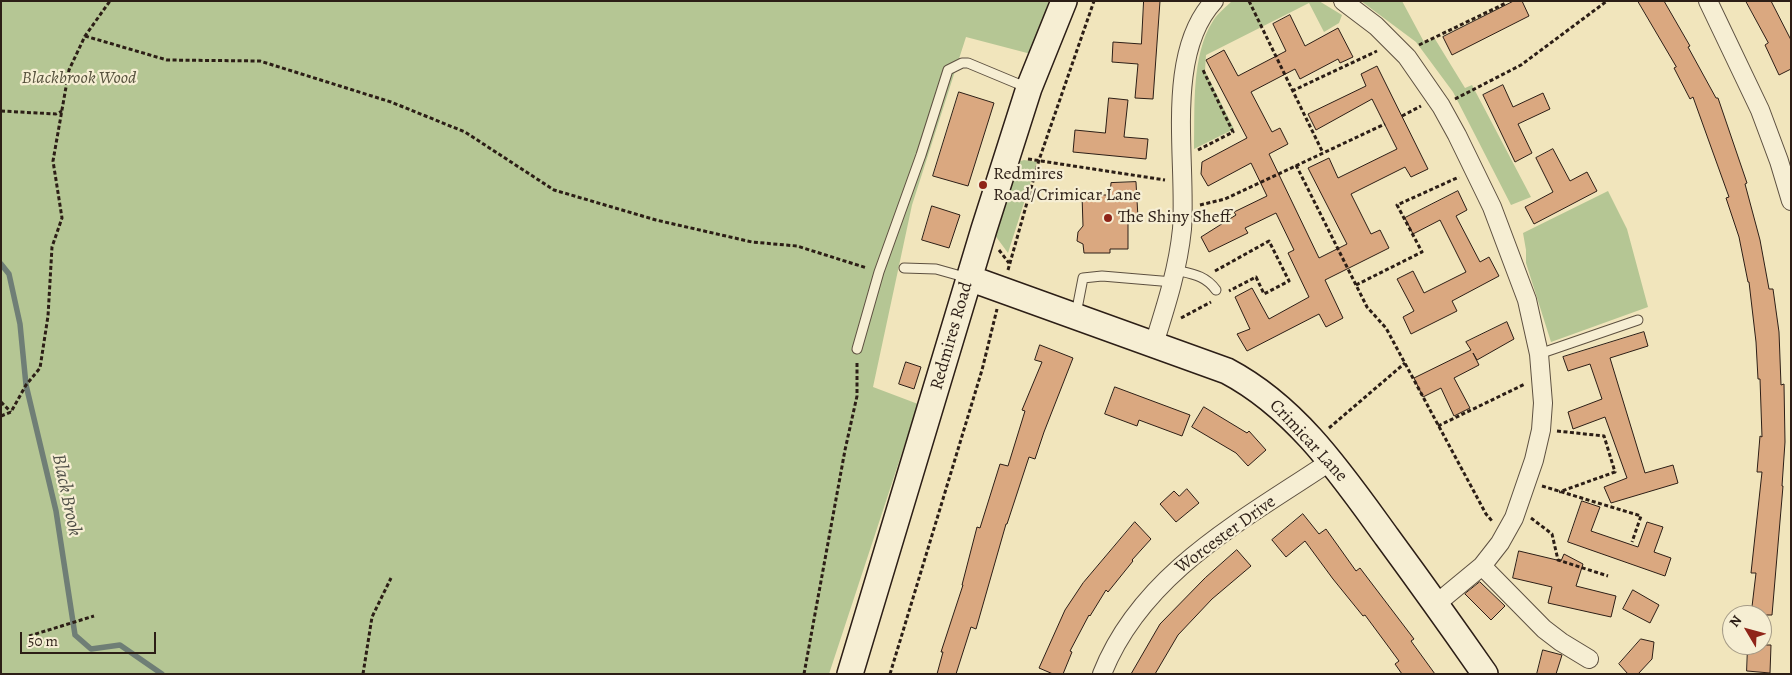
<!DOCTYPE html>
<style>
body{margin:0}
#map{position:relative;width:1792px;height:675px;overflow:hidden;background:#f1e5bc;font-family:Alegreya,serif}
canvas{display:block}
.frame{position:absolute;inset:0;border:2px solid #2c1e16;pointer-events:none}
.north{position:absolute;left:1722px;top:605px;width:50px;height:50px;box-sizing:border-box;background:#f6eed3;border:1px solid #a59b87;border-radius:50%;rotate:307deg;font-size:14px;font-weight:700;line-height:20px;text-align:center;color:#2c1e16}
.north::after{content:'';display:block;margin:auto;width:18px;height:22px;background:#8f2418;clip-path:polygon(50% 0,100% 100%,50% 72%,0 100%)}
.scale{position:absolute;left:20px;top:632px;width:136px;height:22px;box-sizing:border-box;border:2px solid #2c1e16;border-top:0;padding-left:6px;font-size:15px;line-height:18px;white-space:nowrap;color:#2c1e16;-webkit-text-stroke:4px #f6eed3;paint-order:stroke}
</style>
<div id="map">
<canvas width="1792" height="675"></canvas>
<div class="frame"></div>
<div class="north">N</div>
<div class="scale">50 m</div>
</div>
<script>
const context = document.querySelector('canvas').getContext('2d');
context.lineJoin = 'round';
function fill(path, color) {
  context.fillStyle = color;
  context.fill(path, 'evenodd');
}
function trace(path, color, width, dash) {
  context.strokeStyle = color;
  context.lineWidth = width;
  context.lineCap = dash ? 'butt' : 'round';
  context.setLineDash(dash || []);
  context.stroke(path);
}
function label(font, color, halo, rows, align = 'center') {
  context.font = font + ' Alegreya,serif';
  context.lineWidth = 4.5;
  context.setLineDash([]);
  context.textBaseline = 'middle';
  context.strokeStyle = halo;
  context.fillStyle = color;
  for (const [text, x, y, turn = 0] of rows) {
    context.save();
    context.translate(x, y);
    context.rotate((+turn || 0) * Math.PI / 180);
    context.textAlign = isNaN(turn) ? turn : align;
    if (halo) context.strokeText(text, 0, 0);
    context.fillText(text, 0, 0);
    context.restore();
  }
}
fill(new Path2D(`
 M1 1H1049L1031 54 966 37 912 205 873 387 918 404 829 674H1Z
 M1232 1H1319L1342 15 1339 23 1324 32 1309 3 1206 55 1205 71 1234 129 1194 149C1195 109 1191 55 1213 21 1218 13 1226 7 1232 1Z
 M1361 1H1402L1424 42 1435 39 1465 88 1472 85 1531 197 1511 205 1453 92 1416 42Z
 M1024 160 1037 162 1008 253 994 234 1018 162Z
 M1608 191 1627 229 1648 307 1551 342 1526 263V250L1523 233Z`), '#b5c694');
trace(new Path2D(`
 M1 264 9 274 20 324 26 385 56 511 75 635 91 649 120 645 162 674`), '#6f7e76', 5.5);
const building = new Path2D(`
 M1144 1H1160L1153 99 1135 98 1138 64 1112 62 1113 42 1141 44Z
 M1514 1H1522L1529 16 1452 55 1443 37Z
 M1638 1H1664L1690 46 1688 47 1716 98H1718L1747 183 1745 184 1760 240 1769 289H1773L1779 332 1781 385 1784 384 1785 442 1782 486H1783L1772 615H1751L1756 573H1751L1762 472H1757L1760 436 1762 437 1760 379H1758L1756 342 1749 282H1748L1739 237 1726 198 1729 197 1693 97 1690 99 1674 68 1676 67Z
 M1746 1H1771L1791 40V69L1779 75 1765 45 1768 43Z
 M1290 15 1305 46 1338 28 1353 57 1340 63 1338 59 1300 79 1295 69 1251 92 1272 132 1280 128 1288 144 1269 154 1319 258 1347 244 1308 168 1329 158 1338 178 1397 149 1372 99 1316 130 1308 114 1366 86 1361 74 1377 66 1428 169 1411 177 1405 167 1351 194 1371 234 1380 230 1389 248 1325 280 1343 318 1326 327 1319 314 1247 351 1237 334 1250 329 1235 297 1252 288 1269 319 1309 297 1288 253 1294 250 1276 213 1245 228 1248 233 1209 252 1201 237 1236 215 1234 212 1267 196 1251 163 1208 186 1201 174 1202 162 1247 138 1206 60 1224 50 1238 76 1286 51 1273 24Z
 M1503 85 1513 107 1543 93 1550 109 1518 124 1532 153 1515 162 1483 95Z
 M959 92 994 103 968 186 933 176Z
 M1109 98 1128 100 1124 137 1148 139 1146 159 1073 152 1075 130 1105 133Z
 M1553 149 1570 181 1587 172 1597 191 1534 224 1525 207 1553 192 1536 158Z
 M1136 182 1138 218 1128 219V249H1110V253H1084L1083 244 1077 241 1078 232 1083 226 1082 195H1110L1111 183Z
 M1458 191 1467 210 1456 216 1480 262 1489 257 1499 276 1452 301 1457 311 1411 334 1403 317 1414 311 1397 279 1413 271 1424 293 1466 272 1440 220 1413 234 1405 218Z
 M932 206 960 215 949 248 922 240Z
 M1507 322 1514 339 1477 360 1473 353 1479 365 1454 378 1470 408 1454 416 1441 388 1423 397 1414 378 1471 350 1466 342Z
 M1644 332 1648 346 1610 358 1645 473 1673 465 1678 483 1611 503 1604 487 1627 478 1605 417 1573 429 1568 412 1602 399 1590 364 1568 371 1563 357Z
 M1040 345 1073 358 1044 432 1035 459 1029 457 1007 524H1006L976 629 971 627 956 674H937L943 652H941L963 585H962L977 527 980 528 1000 464 1008 466 1025 411 1022 410 1042 362 1035 360Z
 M906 362 921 367 914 389 899 384Z
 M1115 387 1190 415 1182 436 1139 420 1137 426 1105 414Z
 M1204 407 1247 433 1249 431 1266 450 1248 466 1236 453 1192 427Z
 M1187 489 1199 503 1176 522 1160 504 1174 491 1179 496Z
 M1582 501 1600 507 1591 531 1638 547 1647 522 1663 527 1654 552 1671 558 1665 576 1568 542Z
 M1303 514 1319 534 1326 529 1356 571 1360 568 1414 639 1411 641 1435 674H1402L1395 664 1399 661 1365 615 1363 616 1333 579 1305 541 1286 557 1272 540Z
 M1135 522 1151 539 1132 560 1133 561 1108 592 1106 590 1090 616 1089 615 1070 651 1072 652 1063 674H1053L1039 668 1065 610 1083 583Z
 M1237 550 1251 566 1212 599 1178 635 1155 674H1131L1160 624 1205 578Z
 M1519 551 1561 561 1564 554 1583 564 1576 586 1616 596 1611 617 1548 603 1552 587 1513 578Z
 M1480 582 1505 606 1491 620 1465 594Z
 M1633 590 1659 605 1650 623 1623 609Z
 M1641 639 1654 642 1652 659 1638 674H1628L1619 664Z
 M1748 645H1771L1770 673 1747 671Z
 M1543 650 1562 655 1556 674H1537Z`);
fill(building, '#daa880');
trace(building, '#2c1e16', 1);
const lane = new Path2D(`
 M904 268 936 269 968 278
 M1175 270C1192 274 1205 275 1216 290
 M1076 314 1083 278 1102 276 1173 282
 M857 349 879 272 921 155 948 70 962 63H968L1028 88
 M1539 354 1638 320`);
const street = new Path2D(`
 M1343 1 1376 26 1407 57 1441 106 1457 135 1492 207 1527 300 1539 354 1543 403 1541 430 1534 460 1514 518 1500 543 1482 566 1436 604
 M1708 1 1760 110 1779 161 1791 201
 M1154 344C1166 306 1178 269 1182 229 1187 160 1164 55 1214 1
 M1482 566 1544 629 1561 642 1589 659
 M1102 674C1142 572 1245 519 1331 461`);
const secondary = new Path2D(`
 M969 278 1227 371C1297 408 1342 475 1387 537 1420 582 1453 628 1485 674
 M850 674 984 229 1029 88 1064 1`);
trace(lane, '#5d5040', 11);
trace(street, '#5d5040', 20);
trace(secondary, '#2c1e16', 28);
trace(new Path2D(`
 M1249 1 1323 153
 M85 36 167 60 260 61 391 102 465 132 554 190 656 220 752 242 797 246 867 268
 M1419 45 1506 3
 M1292 91 1377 51
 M1455 99 1521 65 1607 1
 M1 111 56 114 62 111
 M1402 116 1421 106
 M1198 150 1233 132 1203 70
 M1028 159 1165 180
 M1296 165 1367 307 1386 328 1486 514 1492 521
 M1200 205 1225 199 1385 124
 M999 250 1009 263
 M1008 270 1039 160 1094 1
 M1215 271 1269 241 1289 281 1264 294 1256 277 1229 291
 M1356 285 1422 252 1397 205 1459 177
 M1181 318 1211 302
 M1 402 11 412
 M1 416 11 412 26 385 40 368 48 316 52 247 62 218 53 161 69 70 85 36 110 1
 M1438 426 1525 384
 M1329 428 1405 363
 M1557 431 1604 436 1615 472 1559 492
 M1542 486 1641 516 1632 542
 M1531 518 1552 534 1558 560 1608 576
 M29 636 94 616
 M363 674 372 617 391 578
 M804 674 845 450 857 396V362
 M890 674 982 370 997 309`), '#2c1e16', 3, [4, 2.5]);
trace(lane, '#f6eed3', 9);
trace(street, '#f6eed3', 18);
trace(secondary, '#f6eed3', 25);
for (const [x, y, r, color] of [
 [983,185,5,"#8f2418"],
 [1108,218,5,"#8f2418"]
]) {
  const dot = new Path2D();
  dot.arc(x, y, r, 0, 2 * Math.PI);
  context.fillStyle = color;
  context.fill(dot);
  trace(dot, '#f6eed3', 2);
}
label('italic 18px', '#55503c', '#f6eed3', [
 ["Blackbrook Wood",79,79]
]);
label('18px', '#2c1e16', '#f6eed3', [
 ["Redmires",993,175],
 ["Road/Crimicar Lane",993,196],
 ["The Shiny Sheff",1118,218]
], 'left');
label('18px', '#2c1e16', '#f6eed3', [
 ["Redmires Road",952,336,-74],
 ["Crimicar Lane",1308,441,47],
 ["Worcester Drive",1226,535,-36]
]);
label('italic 19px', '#4e4e46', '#f6eed3', [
 ["Black Brook",66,495,78]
]);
</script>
